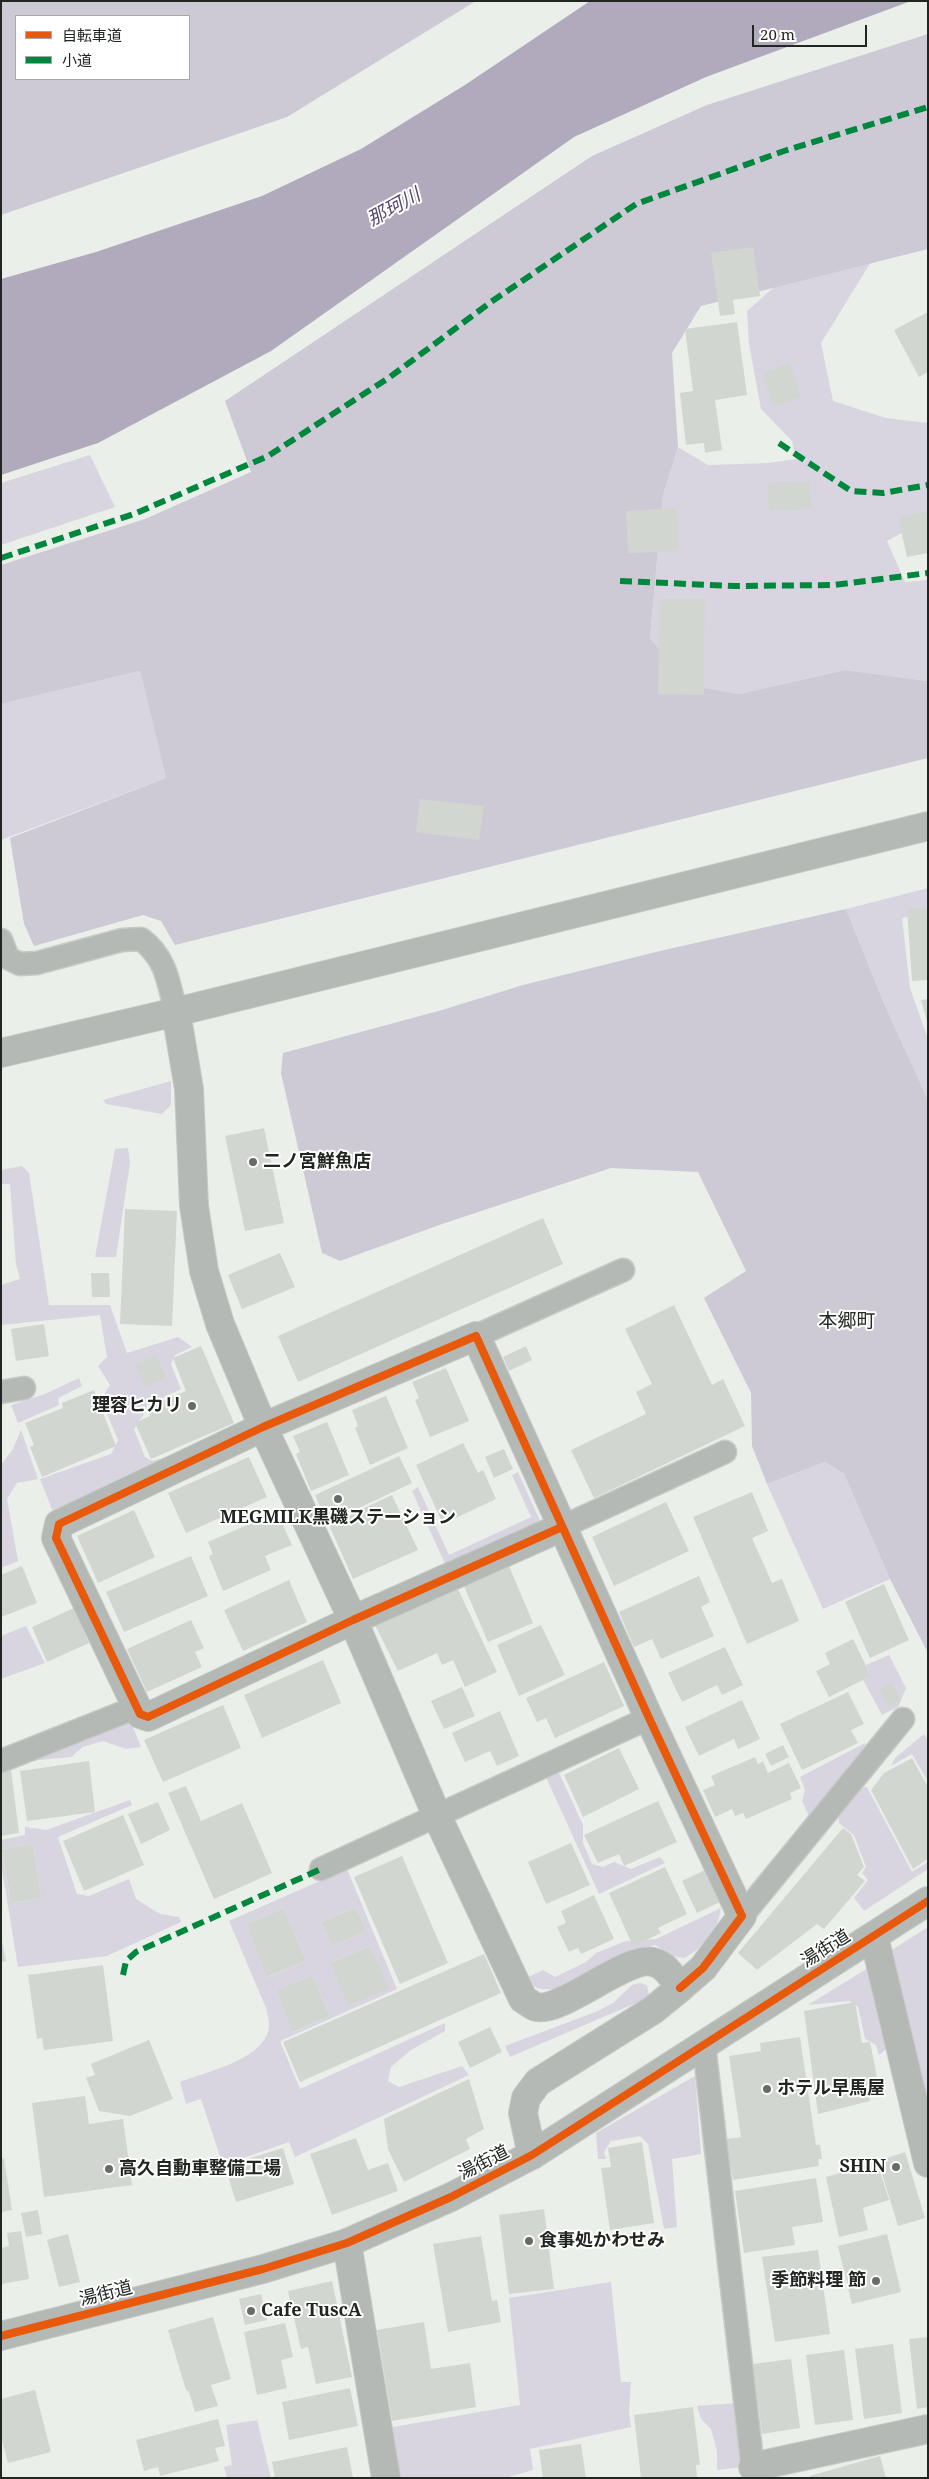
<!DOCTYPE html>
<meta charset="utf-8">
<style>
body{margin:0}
#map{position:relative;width:929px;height:2479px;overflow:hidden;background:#eaefe9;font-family:"Noto Serif","Noto Sans JP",serif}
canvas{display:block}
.frame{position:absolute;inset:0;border:2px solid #222622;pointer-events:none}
.legend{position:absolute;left:15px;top:15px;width:175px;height:65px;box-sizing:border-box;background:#fff;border:1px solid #a7a8a7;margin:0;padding:6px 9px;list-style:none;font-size:15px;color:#222622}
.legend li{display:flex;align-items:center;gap:10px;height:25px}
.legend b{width:25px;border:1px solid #a7a8a7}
.scale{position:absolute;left:752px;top:25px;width:115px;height:22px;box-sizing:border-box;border:2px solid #222622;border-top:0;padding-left:6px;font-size:15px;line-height:18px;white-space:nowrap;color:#222622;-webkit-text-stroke:4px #fff;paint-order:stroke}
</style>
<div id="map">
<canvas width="929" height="2479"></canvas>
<div class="frame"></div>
<ul class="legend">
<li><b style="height:6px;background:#e8590c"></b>自転車道</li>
<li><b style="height:6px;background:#00873e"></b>小道</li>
</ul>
<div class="scale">20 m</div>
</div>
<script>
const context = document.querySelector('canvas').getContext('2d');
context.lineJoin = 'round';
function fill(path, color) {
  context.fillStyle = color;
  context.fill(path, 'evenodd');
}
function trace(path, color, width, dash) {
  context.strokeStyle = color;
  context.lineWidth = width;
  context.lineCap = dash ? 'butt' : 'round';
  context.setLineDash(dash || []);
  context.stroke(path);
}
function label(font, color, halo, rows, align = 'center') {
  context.font = font + ' "Noto Serif","Noto Sans JP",serif';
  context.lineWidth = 4;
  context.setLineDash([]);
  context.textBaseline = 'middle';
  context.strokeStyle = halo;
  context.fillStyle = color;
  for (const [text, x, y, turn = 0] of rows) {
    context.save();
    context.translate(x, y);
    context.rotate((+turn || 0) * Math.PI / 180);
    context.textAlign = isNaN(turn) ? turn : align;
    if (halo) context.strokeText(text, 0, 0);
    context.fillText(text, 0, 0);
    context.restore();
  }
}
fill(new Path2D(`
 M871 262 821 343 833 401 886 418 928 423V519L887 541 905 582 928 580V681L845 670 739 694 688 685 650 638 663 495 678 447 708 465 768 463 796 459 792 441 761 409 749 344 747 311 774 287Z
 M90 455 115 507 1 545V483Z
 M140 671 166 778 1 840V704Z
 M928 888V914L902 918 910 988 928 1039V1100L883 1001 846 909Z
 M171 1081V1105L162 1114 106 1104 103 1100Z
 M128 1148 130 1163 116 1257H95L115 1149Z
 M22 1166 29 1173 49 1305H110L127 1353 178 1337 192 1347 175 1355 171 1364 181 1389 147 1405 144 1414 134 1429 145 1457 152 1461 169 1456 173 1463 53 1512 40 1479 111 1454 118 1440 101 1400 110 1385 98 1366 107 1357 100 1315 1 1325V1285L20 1279 16 1264 10 1184H1V1170Z
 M79 1378 82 1386 58 1398 59 1405 18 1423 11 1405 45 1394Z
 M21 1430 38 1479 17 1483 7 1499 18 1561 1 1568V1465L13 1449Z
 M825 1462 844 1474 890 1579 823 1609 767 1484Z
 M518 1472 541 1523 446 1566 412 1491 418 1487 449 1555 531 1517 512 1475Z
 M26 1626 45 1663 1 1679V1636Z
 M889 1655 906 1688 898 1707 882 1715 863 1680 871 1676 866 1665Z
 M129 1717 141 1747 126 1749 103 1741 83 1747 71 1757 19 1762Z
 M924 1734 928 1741V1782L912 1754 891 1766 895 1758Z
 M865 1743 864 1754 810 1818 802 1801 805 1790 800 1777Z
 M559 1773 583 1825V1843L592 1864 603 1867 614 1862 631 1869 660 1857 665 1863 599 1894 546 1777Z
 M867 1787 912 1872 928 1862V1869L864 1911 854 1898 868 1880 862 1873 866 1867 854 1835 839 1823V1817L861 1788Z
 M130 1800 132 1805 58 1837 77 1894 89 1896 129 1879 136 1899 160 1914 179 1917 181 1922 107 1956 18 1967 1 1863V1840L25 1835V1827L46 1830ZM33 1844 41 1898 11 1903 2 1849Z
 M347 1869 397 1989 280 2041 300 2089 445 2023V2031L411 2050 391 2067 388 2081 399 2087 462 2066 469 2075 295 2157 289 2142 223 2165 201 2099 186 2104 180 2082C206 2072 270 2058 269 2024 269 2019 267 2013 266 2008L229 1921ZM356 1907 367 1931 332 1946 321 1922ZM284 1908 306 1961 268 1977 246 1924ZM370 1946 388 1988 349 2005 330 1963ZM312 1975 330 2016 294 2032 276 1990Z
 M721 1908C718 1932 704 1947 684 1958L672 1956 655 1945 628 1951 553 1989C541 1990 534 1989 526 1978L543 1970 555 1977 586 1962 596 1953 626 1941 656 1939Z
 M928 1927V2114L887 1953Z
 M868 1968 893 2044 879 2055 876 2045 865 2039 858 2007 849 2001 808 2005Z
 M640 1983 647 1985 649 1995 643 2000 510 2057 505 2046 598 2011 613 2003 632 1985Z
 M695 2076 701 2154 672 2159 677 2227 664 2229 648 2144 640 2136 611 2141 604 2152 606 2159H598L596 2133Z
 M611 2282 621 2382H631L629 2412 631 2427 530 2449 533 2470 505 2478H397L393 2427 520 2405 509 2298Z
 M737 2403 744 2467 717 2470V2451L711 2429 701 2419 697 2406Z
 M257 2420 271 2478H227L224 2467 232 2465 226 2425Z`), '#d8d5e0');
fill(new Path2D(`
 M1 1H476L287 117 1 215ZM16 16H189V79H16Z
 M928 34V249L701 306 672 353 678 447 663 495 650 638 688 685 739 694 845 670 928 681V758L175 945 161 921 143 915 34 946 24 924 10 838 166 778 140 671 1 704V565L145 519 251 472 225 401 592 156 707 105Z
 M846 909 883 1001 928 1100V1653L890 1579 844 1474 825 1462 767 1484 752 1446 751 1393 704 1298 746 1271 698 1172 611 1168 442 1224 340 1261 322 1253 281 1073 283 1053 442 1010 523 985 660 951Z`), '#cdcad6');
fill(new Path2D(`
 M590 1H911L706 77 574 137 271 351 98 443 1 475V279L96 252 262 196 361 149 465 85Z`), '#b0aabc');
fill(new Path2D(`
 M753 247 760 296 733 300 735 314 720 316 711 253Z
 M928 312V372L919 377 894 330Z
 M737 322 747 395 715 400 722 450 705 453 704 443 686 445 680 393 693 391 685 329Z
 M790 363 801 397 774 407 762 373Z
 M810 481 811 508 769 511 767 484Z
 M677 508 679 551 628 553 626 511Z
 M928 511V553L907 557 898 517Z
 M660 599H705L704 695 658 694Z
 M420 799 484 806 479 840 416 832Z
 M928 907V980L912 981 907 909Z
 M928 999V1021H927L921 1000Z
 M264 1128 284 1223 245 1231 225 1136Z
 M125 1209 177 1211 172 1326 120 1324Z
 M543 1218 563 1264 298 1382 278 1336Z
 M280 1253 295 1287 242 1309 228 1275Z
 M91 1273H109L110 1297H92Z
 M674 1305 712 1385 723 1379 745 1426 594 1498 571 1450 646 1414 636 1392 652 1384 625 1329Z
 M44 1324 49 1356 16 1361 11 1329Z
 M201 1346 234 1423 151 1459 135 1423 150 1416 146 1408 186 1391 173 1358Z
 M526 1346 532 1360 509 1371 503 1357Z
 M156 1356 166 1377 145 1387 135 1365Z
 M446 1368 469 1421 430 1437 415 1400 419 1398 412 1382Z
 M94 1390 116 1446 42 1477 30 1447 34 1445 25 1423 63 1408 62 1403Z
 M386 1396 408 1448 370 1465 355 1428 358 1426 352 1410Z
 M327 1422 349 1475 311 1491 296 1454 300 1452 293 1436Z
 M463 1443 478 1473 483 1470 496 1499 443 1524 416 1465Z
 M504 1449 513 1469 494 1478 485 1457Z
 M399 1456 412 1483 327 1523 315 1495Z
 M249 1457 267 1497 186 1533 168 1493Z
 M752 1492 768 1531 752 1538 772 1583 782 1579 799 1621 747 1644 693 1517Z
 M392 1495 418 1550 353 1579 329 1525Z
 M666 1502 689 1551 614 1586 592 1537Z
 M134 1510 155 1557 98 1583 77 1536Z
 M277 1512 292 1545 265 1556 271 1570 223 1591 209 1556 213 1554 208 1542Z
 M191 1556 208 1596 124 1632 106 1592Z
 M22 1566 37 1603 1 1617V1575Z
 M509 1566 533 1623 488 1642 464 1586Z
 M699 1576 710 1602 701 1607 714 1636 661 1659 652 1639 634 1647 619 1612Z
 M289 1580 307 1622 243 1651 224 1610Z
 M884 1584 909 1640 870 1658 845 1602Z
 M457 1587 497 1672 465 1687 453 1660 442 1665 437 1653 398 1671 375 1625Z
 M74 1608 89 1643 47 1662 32 1627Z
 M191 1620 204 1648 195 1652 202 1667 147 1692 127 1649Z
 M541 1625 565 1675 519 1696 497 1645Z
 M853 1639 871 1676 829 1697 816 1671 830 1664 825 1653Z
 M725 1647 743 1685 722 1695 717 1685 682 1702 668 1673Z
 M323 1660 341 1703 262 1738 244 1695Z
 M604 1662 624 1706 555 1738 546 1718 537 1722 526 1698Z
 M892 1683 901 1701 888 1707 879 1689Z
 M462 1687 475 1716 444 1729 431 1701Z
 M848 1692 864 1724 851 1730 858 1743 802 1770 780 1724Z
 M742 1700 760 1739 738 1749 734 1739 699 1756 685 1727Z
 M223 1705 241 1748 163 1782 144 1740Z
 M500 1711 519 1756 497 1766 490 1751 465 1762 452 1733Z
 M783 1745 789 1757 771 1766 765 1754Z
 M619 1748 639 1789 583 1817 564 1775Z
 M755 1757 758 1764 763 1761 768 1773 789 1763 801 1788 790 1793 792 1799 746 1819 743 1813 735 1816 732 1809 715 1817 703 1790 715 1785 711 1776Z
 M912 1758 928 1787V1859L913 1869 871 1790 884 1773Z
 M89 1761 95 1812 27 1821 20 1771Z
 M11 1770 19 1833 1 1836V1771Z
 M186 1786 201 1821 242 1803 272 1873 214 1899 168 1793Z
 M658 1801 677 1842 624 1866 619 1854 598 1863 584 1835Z
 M158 1802 170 1830 141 1844 128 1814Z
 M123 1815 144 1865 84 1891 63 1841Z
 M843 1828 851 1834 864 1867 857 1875 865 1881 824 1929 817 1924 757 1970 738 1953Z
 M571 1843 590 1885 546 1904 528 1862Z
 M33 1844 41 1898 11 1903 2 1849Z
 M402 1856 448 1963 400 1984 354 1877Z
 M665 1867 687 1914 658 1928 661 1933 633 1946 609 1893Z
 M705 1870 720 1902 697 1913 682 1881Z
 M594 1895 614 1939 581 1954 578 1948 569 1952 557 1927 566 1923 561 1911Z
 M356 1907 367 1931 332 1946 321 1922Z
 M284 1908 306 1961 267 1977 246 1924Z
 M1 1937 6 1961 1 1962Z
 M370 1946 389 1988 348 2006 330 1963Z
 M484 1954 501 1993 300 2082 283 2042Z
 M103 1965 113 2041 44 2050 42 2038 37 2039 28 1975Z
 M312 1975 330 2016 293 2032 276 1990Z
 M855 2002 862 2043 870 2042 878 2082 867 2084 870 2101 818 2114 804 2011Z
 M490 2027 502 2052 470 2068 458 2042Z
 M800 2037 816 2145H820L822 2159H818L819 2166 733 2180 726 2139 741 2137 729 2056 761 2051 760 2043Z
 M149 2040 173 2099 130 2116 99 2111 86 2078 95 2075 91 2064Z
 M469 2079 484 2129 466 2139 470 2149 404 2182 388 2149 384 2119Z
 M85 2096 89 2124 123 2119 132 2185 44 2197 32 2103Z
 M356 2138 368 2170 388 2163 398 2191 332 2215 310 2154Z
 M642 2142 654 2223 610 2230 601 2168 611 2167 608 2148Z
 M283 2148 294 2184 236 2202 225 2166Z
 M905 2152 925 2218 898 2226 878 2161Z
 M4 2158 12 2210 1 2212V2159Z
 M877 2162 889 2200 863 2208 868 2230 839 2237 826 2177Z
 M816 2178 823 2222 792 2227 795 2245 744 2253 735 2191Z
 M544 2209 554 2289 509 2294 499 2215Z
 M38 2210 42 2234 26 2237 21 2213Z
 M21 2231 29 2279 1 2284V2248L9 2246 7 2233Z
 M68 2234 80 2282 59 2287 47 2240Z
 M887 2234 901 2292 852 2304 838 2246Z
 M481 2236 492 2301 497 2300 501 2322 448 2332 433 2244Z
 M818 2250 830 2334 775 2342 762 2257Z
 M332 2281 352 2377 316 2384 308 2347 301 2349 288 2291Z
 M261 2294 267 2320 245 2325 239 2299Z
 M213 2317 231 2379 211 2385 218 2406 195 2412 189 2392 186 2390 168 2330Z
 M424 2322 431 2369 470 2363 476 2407 392 2421 377 2330Z
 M285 2323 293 2357 281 2360 287 2388 257 2395 244 2332Z
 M928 2337V2407L917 2409 909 2339Z
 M893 2344 902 2413 864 2419 855 2349Z
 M844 2350 853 2420 815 2425 806 2355Z
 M791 2359 800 2428 762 2434 753 2364Z
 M350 2388 358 2426 289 2440 282 2402Z
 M35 2390 51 2452 8 2463 1 2436V2399Z
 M693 2407 700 2465H696L697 2478H641L634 2415Z
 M218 2419 225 2446 215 2448 219 2461 160 2476 158 2467 144 2471 136 2440Z
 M581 2444 586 2478H543L539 2450Z
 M347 2447 353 2478H275L272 2462Z
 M880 2456 886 2478H811L810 2476Z`), '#d2d6d1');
const service = new Path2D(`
 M1 940 8 958 20 964 37 963 122 940 141 939C167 959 168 982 176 1012
 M476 1336 623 1270
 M1 1392 24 1388
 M562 1527 725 1452
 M1 1761 137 1707
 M321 1869 649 1718
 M742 1916 903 1719
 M704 2045 754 2478`);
const minor = new Path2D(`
 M176 1012 189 1089 194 1206 204 1271 220 1324 263 1427 353 1620 437 1816 523 1999C527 2001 532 2006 536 2007 562 2013 627 1955 653 1962 666 1965 672 1977 680 1988L653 2010 538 2082 526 2098 523 2113 532 2155
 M562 1527 353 1620 148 1717 140 1714 56 1538 59 1524 263 1427 476 1336 649 1718 742 1916 703 1968 680 1988
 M874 1937 928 2163
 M347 2243 386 2478
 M753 2467 928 2429`);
const tertiary = new Path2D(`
 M1 1053 176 1012 928 826
 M1 2336 263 2269 347 2243 451 2197 532 2155 928 1901`);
trace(service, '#c7cac6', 25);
trace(minor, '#c7cac6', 30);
trace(tertiary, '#c7cac6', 30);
trace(service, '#b5b9b5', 22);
trace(minor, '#b5b9b5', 28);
trace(tertiary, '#b5b9b5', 28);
trace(new Path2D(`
 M779 443 851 491 883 493 928 485
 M1 558 134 514 268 456 390 377 491 302 636 204 784 151 928 107
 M620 581 734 586 834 585 928 573
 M123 1975 126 1961 136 1952 321 1869`), '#00873e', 6, [12, 6]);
trace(new Path2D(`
 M562 1527 353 1620 148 1717 140 1714 56 1538 59 1524 263 1427 476 1336 649 1718 742 1916 703 1968 680 1988
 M1 2336 263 2269 347 2243 451 2197 532 2155 928 1901`), '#e8590c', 8);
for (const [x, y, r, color] of [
 [253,1162,5,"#686c68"],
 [192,1406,5,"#686c68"],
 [338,1499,5,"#686c68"],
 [767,2089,5,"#686c68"],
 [896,2167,5,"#686c68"],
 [109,2169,5,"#686c68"],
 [529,2241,5,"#686c68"],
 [876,2281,5,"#686c68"],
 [251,2311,5,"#686c68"]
]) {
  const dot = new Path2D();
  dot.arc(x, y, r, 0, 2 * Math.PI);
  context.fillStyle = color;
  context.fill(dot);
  trace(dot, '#fff', 2);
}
label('bold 18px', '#222622', '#fff', [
 ["二ノ宮鮮魚店",263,1162],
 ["理容ヒカリ",182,1406,"right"],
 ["MEGMILK黒磯ステーション",338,1518,"center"],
 ["ホテル早馬屋",777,2089],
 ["SHIN",886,2167,"right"],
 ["高久自動車整備工場",119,2169],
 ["食事処かわせみ",539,2241],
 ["季節料理 節",866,2281,"right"],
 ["Cafe TuscA",261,2311]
], 'left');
label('18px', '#222622', '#fff', [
 ["湯街道",826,1949,-32],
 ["湯街道",484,2163,-27],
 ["湯街道",106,2294,-14]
]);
label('italic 19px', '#594872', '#fff', [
 ["那珂川",394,208,-29]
]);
label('19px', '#242b24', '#fff', [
 ["本郷町",847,1322]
]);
</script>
